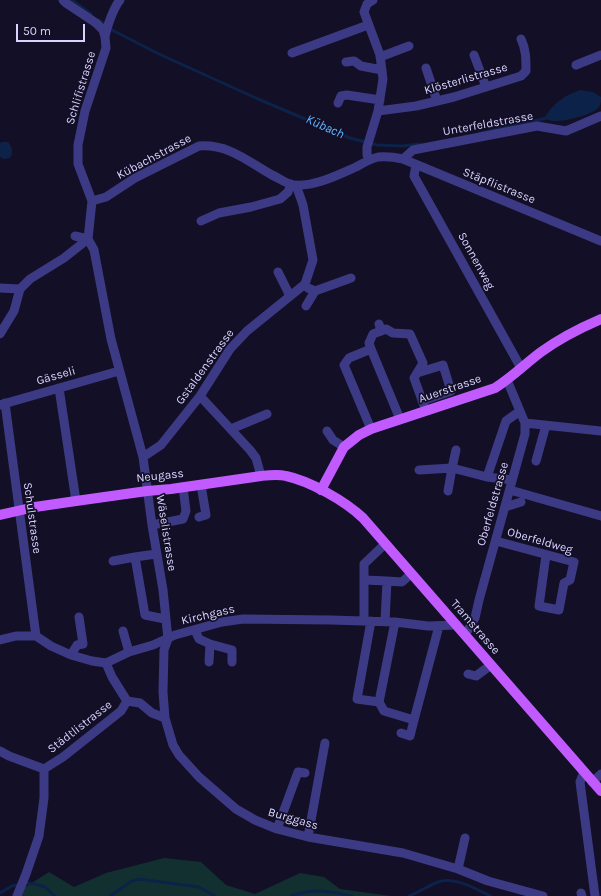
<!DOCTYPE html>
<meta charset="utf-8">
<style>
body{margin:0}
#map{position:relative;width:601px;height:896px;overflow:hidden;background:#130f26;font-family:Karla,sans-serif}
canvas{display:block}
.scale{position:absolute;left:16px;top:24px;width:69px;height:18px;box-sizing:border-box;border:2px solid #d9d4ff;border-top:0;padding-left:5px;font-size:12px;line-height:14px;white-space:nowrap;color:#d9d4ff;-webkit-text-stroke:3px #130f26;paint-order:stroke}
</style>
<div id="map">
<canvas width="601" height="896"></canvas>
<div class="scale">50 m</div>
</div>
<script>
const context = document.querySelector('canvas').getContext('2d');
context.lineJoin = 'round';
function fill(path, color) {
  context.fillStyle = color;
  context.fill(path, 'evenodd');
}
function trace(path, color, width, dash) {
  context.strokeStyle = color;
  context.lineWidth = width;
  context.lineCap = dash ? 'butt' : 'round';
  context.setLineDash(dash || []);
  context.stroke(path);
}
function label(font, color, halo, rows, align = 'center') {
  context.font = font + ' Karla,sans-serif';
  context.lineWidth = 3.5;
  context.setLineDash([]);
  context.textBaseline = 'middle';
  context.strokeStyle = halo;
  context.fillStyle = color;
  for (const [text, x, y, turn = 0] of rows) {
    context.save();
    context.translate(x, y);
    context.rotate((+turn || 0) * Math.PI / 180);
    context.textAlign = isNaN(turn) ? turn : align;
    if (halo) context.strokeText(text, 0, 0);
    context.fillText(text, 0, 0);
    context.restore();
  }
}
fill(new Path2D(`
 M164 858 201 862 226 885 255 894 300 873 324 877 340 889 391 896H22L24 888 49 872 74 887 106 873Z`), '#12302f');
fill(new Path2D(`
 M580 90 593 92 601 97C601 101 601 104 599 107 593 115 564 122 553 121 551 121 547 119 544 118 555 102 562 97 580 90Z
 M3 142H8C12 146 14 153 10 158L4 159 0 157V143Z`), '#0c2248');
trace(new Path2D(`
 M72 0 91 14
 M99 20 112 30 159 54 258 99 350 138 377 145 402 146 420 144
 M480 133 547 118
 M0 893 12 886 25 883 35 884 45 887 55 896
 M110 896 132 881 139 879 199 887 215 896
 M291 896C315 888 328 891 352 896
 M409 896C419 892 428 886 438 882 455 876 475 889 491 896`), '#0c2248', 3);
trace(new Path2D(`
 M63 0 66 3 96 23 103 30 105 37 106 48 85 111 78 145V164L92 201
 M105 37C107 26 114 7 120 0
 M292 53 368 25
 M474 55 486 87
 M380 57 409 46
 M346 62 354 61 361 66 382 70
 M576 65 601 55
 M426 68 437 101
 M338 103 341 96 347 95 380 100
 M378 111 416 106 454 97 521 76 526 71C526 59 526 49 521 39
 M370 159 367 155V147L378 111 383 79 380 55 364 12 367 4 373 0
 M403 159 413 150 537 126 566 131 601 116
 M416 165 414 176 521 368
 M201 221 219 213 251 207 280 199 288 192 291 184
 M75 236 88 239 94 250 111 339 143 457 152 525 163 590 168 639 164 650 163 692 165 718
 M278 272 290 296
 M0 288 20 289
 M308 288 315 291 351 278
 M306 306 315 291
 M381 331 386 329 393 333 410 334 423 363 414 378 426 411
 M0 334 14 311 20 289 30 279 64 258 88 239 92 201 106 197 135 178 199 146C229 144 247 161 272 175 279 178 286 184 294 185 314 187 338 175 356 167 363 163 370 159 378 157 387 156 394 157 403 159L601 241
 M371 349 369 343 373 334 381 331 379 324
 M417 373 443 365 451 391 422 401
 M59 388 76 501
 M200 396 250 450 256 458 261 476
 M5 403 36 636
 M0 405 119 371
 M525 423 601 431
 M231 429 267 414
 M371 429 344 365 349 358 371 349 400 419
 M327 431 333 440 344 447
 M456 450 452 468 487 477
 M143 457 161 445 200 396 230 349 247 331 305 284 313 260 303 205 296 185
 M536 461 546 425
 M419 470 452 468 448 491
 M512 480 487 477 506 421 520 411
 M510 490 601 516
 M505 507 521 502
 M199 517 206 515 201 485
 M152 525 183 519 186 511 183 487
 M496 541 574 562 570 580 564 583 559 610 539 606 546 555
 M156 554 135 557 145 615 165 619
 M113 561 135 557
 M364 580 387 581 385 621
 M387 581 402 582 411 574
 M364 621V564L385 544
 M371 621 357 699 379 702 395 622
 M195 630 199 639 210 644 232 650V662
 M123 631 129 652
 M465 635 475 618 479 600 525 434V423L507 380
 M0 640 16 636H36L51 646 71 655 92 661 106 663 129 652 153 645 175 635 222 622 243 619 331 620 395 622 428 626 457 625
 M71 655 77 645 83 644 79 617
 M209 662 210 644
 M106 663 112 677 127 701 140 703 152 713 165 718 173 745 179 755 199 777 236 809 255 820 277 829 308 837 403 853 458 869 488 881 543 896
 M468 674 476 676 491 665
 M379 702 384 711 414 720 439 626
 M401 733 410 736 414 720
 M0 751 9 756 44 769
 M44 769 63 757 121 711 127 701
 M584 772 580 782 595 896
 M592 782 601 774
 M277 829 298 772 305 773
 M308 837 325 743
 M458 869 465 838
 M581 893 582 896
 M17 896 26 874 39 836 44 798V769`), '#3d3a85', 9);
trace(new Path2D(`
 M321 490 344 447 359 435 371 429 495 388C512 377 525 364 541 352 560 338 580 328 601 319
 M0 515 35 507 76 501 147 491 171 489 261 476C270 475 278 474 286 476 310 481 345 501 363 518L601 791`), '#c25bff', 10);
label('12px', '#d9d4ff', '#130f26', [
 ["Klösterlistrasse",466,79,-16],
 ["Schlifistrasse",81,88,-73],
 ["Unterfeldstrasse",488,124,-10],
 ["Kübachstrasse",154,157,-28],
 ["Stäpflistrasse",499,186,22],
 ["Sonnenweg",476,261,61],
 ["Gstaldenstrasse",205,367,-54],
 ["Gässeli",56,376,-16],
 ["Auerstrasse",450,389,-19],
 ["Neugass",160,476,-6],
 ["Oberfeldstrasse",493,504,-74],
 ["Schulstrasse",32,518,82],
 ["Wäselistrasse",166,533,81],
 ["Oberfeldweg",540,541,16],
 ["Kirchgass",208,615,-13],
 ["Tramstrasse",475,627,49],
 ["Städtlistrasse",80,727,-38],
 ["Burggass",293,819,16]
]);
label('italic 13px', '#62b6ff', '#130f26', [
 ["Kübach",325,127,24]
]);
</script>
